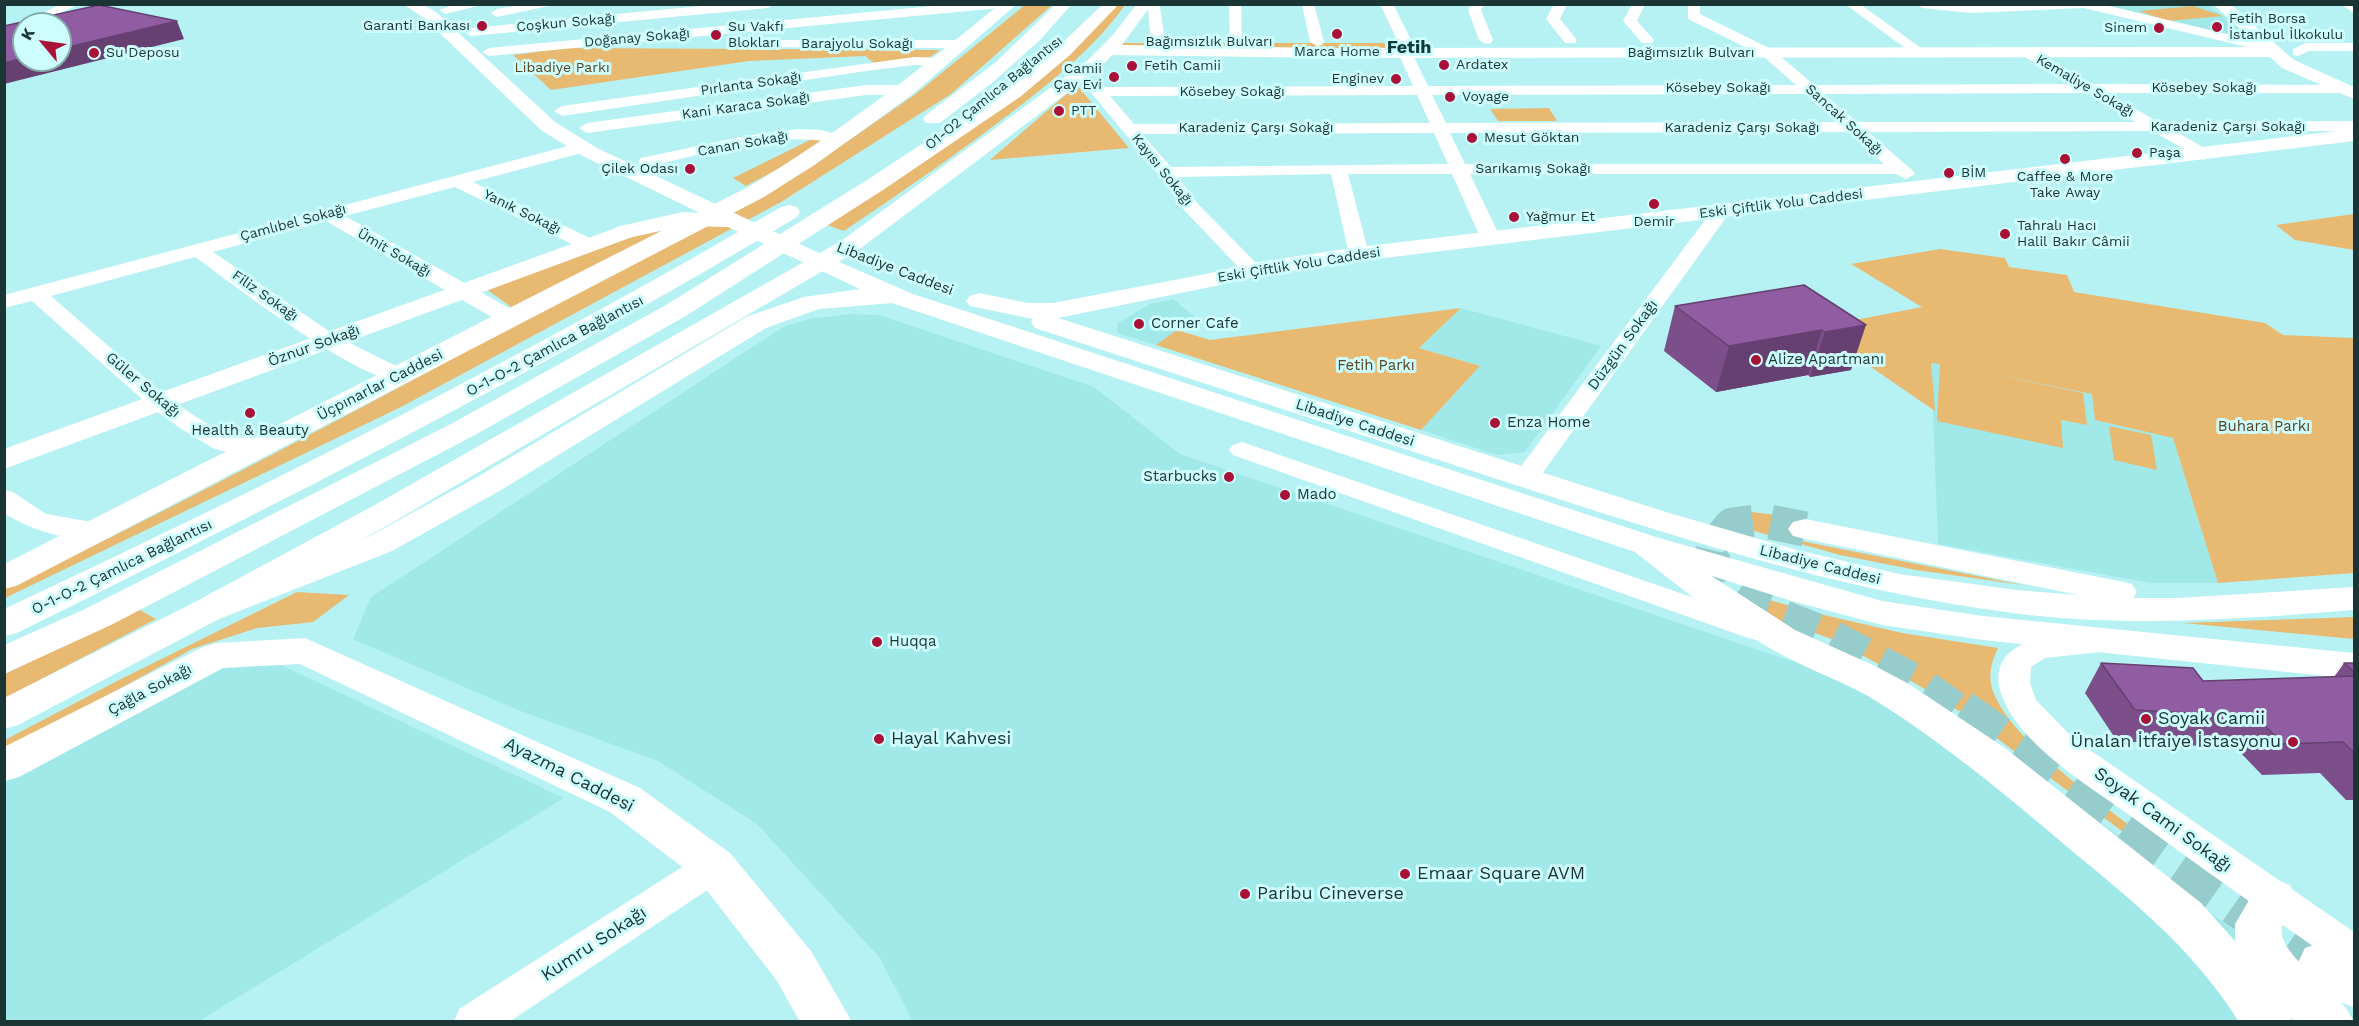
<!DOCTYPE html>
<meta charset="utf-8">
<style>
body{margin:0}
#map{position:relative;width:2359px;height:1026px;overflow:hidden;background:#b6f2f3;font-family:"Work Sans",sans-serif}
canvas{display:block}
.frame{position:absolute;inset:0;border:6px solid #1b3434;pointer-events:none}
.north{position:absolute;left:12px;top:12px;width:60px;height:60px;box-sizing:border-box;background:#cdfdfd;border:2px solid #86adad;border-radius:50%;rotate:299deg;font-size:16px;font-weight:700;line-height:24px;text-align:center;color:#1b3434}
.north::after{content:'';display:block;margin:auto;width:21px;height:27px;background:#a91236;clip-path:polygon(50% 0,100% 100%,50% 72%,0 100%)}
</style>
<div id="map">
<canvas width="2359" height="1026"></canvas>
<div class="frame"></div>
<div class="north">K</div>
</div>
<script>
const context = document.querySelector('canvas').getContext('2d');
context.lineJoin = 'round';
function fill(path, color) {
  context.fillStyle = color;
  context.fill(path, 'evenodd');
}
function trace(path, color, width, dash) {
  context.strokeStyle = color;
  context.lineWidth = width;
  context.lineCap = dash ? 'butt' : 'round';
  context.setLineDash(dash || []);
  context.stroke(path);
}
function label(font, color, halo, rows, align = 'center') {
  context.font = font + ' "Work Sans",sans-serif';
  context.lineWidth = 6;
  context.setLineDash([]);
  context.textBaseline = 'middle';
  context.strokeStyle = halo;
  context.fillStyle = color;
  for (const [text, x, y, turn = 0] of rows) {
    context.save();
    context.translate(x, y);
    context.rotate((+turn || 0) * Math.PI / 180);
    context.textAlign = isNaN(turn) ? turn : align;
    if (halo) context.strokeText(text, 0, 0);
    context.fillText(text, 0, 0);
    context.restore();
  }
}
fill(new Path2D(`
 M2097 5H2206L2253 35 2235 36Z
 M1173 299 1195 317 1156 345 1117 333 1118 323 1150 304Z
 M1461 308 1601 346 1525 452 1497 455 1421 430 1480 366 1419 348Z
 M850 314 879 315 1094 387 1180 454 1788 660 1892 679 2130 843 2141 864 2354 1016V1021H913L879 957 757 824 658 761 518 710 353 639 371 597 783 327 809 319Z
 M1931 362 2092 394 2095 420 2173 438 2218 583H2150L1938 544Z
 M281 665 564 798 199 1021 5 1022 4 783 214 667Z`), '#a1e8e9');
fill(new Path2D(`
 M1025 5H1052L951 94 781 202 401 407 5 598V589C292 451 571 294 851 139L917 93Z
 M1117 5H1125C1096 46 1056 78 1016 109 960 152 902 192 844 231L827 225Z
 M2193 6 2223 16 2168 21 2139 11Z
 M1123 43H1388L1390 50 1121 49Z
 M565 48 940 50 930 57 874 63 865 56 749 61 551 90 513 55Z
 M1077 85 1129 148 990 160Z
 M1549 108 1557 121H1498L1490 109Z
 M820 135 827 139 799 158 746 186 733 178Z
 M2354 214V250L2295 240 2276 225Z
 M660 227H669L514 309 486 289Z
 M1940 249 2005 258 2009 267 2067 275 2074 292 2265 323 2283 335 2354 338V573L2218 583 2173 438 2095 420 2092 394 1988 373 2083 393 2087 425 2061 420 2063 448 1937 421 1940 364 1931 363 1935 411 1814 328 1922 307 1851 264Z
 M1461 308 1419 348 1480 366 1421 430 1156 345 1177 330 1210 340Z
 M2109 426 2151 435 2157 470 2114 460Z
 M1744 511 1799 518 1801 541 2023 585 1916 570 1840 555 1722 522 1726 513Z
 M1737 591 1820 614 1902 633 1998 648C1992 661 1988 673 1992 688 2006 737 2102 803 2143 836L2146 849 1967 716 1913 682 1829 638 1780 621Z
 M297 592 349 595 313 622 257 628 192 649 5 752V740L117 681Z
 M138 609 156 619 5 698V674Z
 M2354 617V639L2183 623Z`), '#e8b971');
trace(new Path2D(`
 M1805 529 1765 521 1732 525 1714 546 1711 558 1726 586 1758 608 1825 634 1919 684 1962 714`), '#97cccd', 35, [35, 18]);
trace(new Path2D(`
 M1960 712 2322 963`), '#97cccd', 45, [45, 22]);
fill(new Path2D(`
 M61 4H79L38 24H24V27L20 24Z
 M455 4H486L445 14 439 10Z
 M526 4H558L497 17 491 13 497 9Z
 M722 4H774L768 8 471 36 464 32 471 28Z
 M954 4H1006L1000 8 489 56 482 52 489 48Z
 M1144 4H1159L1160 7 1165 42 1163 45 1158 46 1151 42 1148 8Z
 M1229 4H1241L1242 46H1232L1230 43Z
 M1302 4H1314L1324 42 1322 45 1317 46 1310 42Z
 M1380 4H1393L1411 40 1412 53 1428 86 1796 85 1763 56 1688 19V4H1700V14L1773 50 1814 85 2071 84 2023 56 2021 53 2028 49 2093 84 2344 85 2347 88 2339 93H2108L2158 122 2354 121V131H2175L2210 151 2212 155 2204 160 2152 131 1868 132 1912 170 1915 174 1906 179 1896 174H1470L1501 239 1491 245 1481 239 1452 174H1348L1369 254 1359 260 1349 254 1331 174 1178 177 1197 203 1259 266 1262 270 1259 274H1245L1185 211 1160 176 1083 83 1090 79 1095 80 1102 87 1413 86 1398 53 1397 40ZM2087 93 2135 122H1857L1824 94ZM1806 94 1838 122 1446 123 1432 95ZM1417 95 1430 123 1134 124 1110 96ZM1849 132 1884 164H1465L1450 133ZM1434 133 1448 164 1171 167 1142 134Z
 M1472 4H1485L1481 10 1493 40 1491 43 1486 44 1479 40 1468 10Z
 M1554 4H1567L1560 19 1577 40 1575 43H1565L1546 19Z
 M1632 4H1645L1637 21 1654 40 1652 43H1642L1623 21Z
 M1845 4H1860L1928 53 1921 57 1916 56Z
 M1916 4H2101L2277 46 2279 49 2272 53 2084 8 1971 13 1922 8Z
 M2340 4H2354V13Z
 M739 40H959L966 44 959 48 734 47V41Z
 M2306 43H2354V51H2309L2298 56 2293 55V49Z
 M914 57 938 58 945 62 938 66 914 65 866 71 562 116 554 111 562 106Z
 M866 85H906L914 90 906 95H866L587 133 579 128 587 123Z
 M798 129 821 130 844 136 846 139 838 144C776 129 707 154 647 167L638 162 641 158 745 136Z
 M583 142 591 147 589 151 473 182 596 241 599 245 596 249H582L455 187 345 216 518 313 521 318 518 323H502L326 221 213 252 336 336 406 371 410 376 406 381C369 390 230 282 195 257L51 296 168 398 201 420 228 436 273 440 277 445 273 450 264 453 222 451 213 448 183 430 152 408 32 301 4 308V295Z
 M1721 206 1730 212 1534 485 1525 487 1516 485 1512 479 1516 473 1714 208Z
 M1242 442 1767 623 1771 630 1767 637 1756 640 1745 637 1233 455 1229 450 1233 445Z
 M4 490 13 492 46 514 109 525 113 531 109 537C77 545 31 531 4 513Z
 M2061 635H2089L2100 638 2104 645 2100 652 2045 658 2031 667 2030 683 2036 700 2074 739 2354 932V970L2340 965C2269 915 2198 866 2128 814 2094 790 2057 767 2028 736 1983 686 1986 642 2061 635Z
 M714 851 727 855 732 866 727 877 509 1022H454L459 1009 701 855Z`), '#fff');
fill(new Path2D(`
 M1000 4H1017L913 94 816 164 764 197 16 586 4 589V564L748 187C838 134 919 70 1000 4Z
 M1137 4H1152L1122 45 1334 48 2259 47 2213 4H2230L2294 60 2354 87V99L2282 68 2270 57 1334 58 1112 55 1099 69 857 251 395 521 219 619 18 725 4 729V698L193 603 371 507 841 241 1087 61 1112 36Z
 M2354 129V141L1359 261 1252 277 1211 287 1202 285 1199 280 1202 275 1252 263 1359 247Z
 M624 225 632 227 636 232 632 237 4 469V449Z
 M1647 535 1659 538 1710 575 1795 630 1875 666 1909 684 2005 748 2201 903 2235 941V924L2258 885 2274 879 2290 885 2297 898C2293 906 2283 918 2282 927 2276 957 2344 992 2354 1022H2295L2290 1017 2292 1022H2239C2191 946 2132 901 2065 845 2006 795 1947 746 1881 704 1846 681 1804 669 1768 647 1721 620 1678 586 1635 552L1630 545 1635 538Z
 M305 638 640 788 730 853 811 951 852 1022H800L777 981 698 879 610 812 300 664 223 668 19 777 4 781V747L203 647 216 643Z`), '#fff');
fill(new Path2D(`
 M403 4H422L436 12 555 122 597 148 821 254 913 294 1659 538 1882 601 1983 616 2354 653V679L1983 640 1882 625 1792 601 1635 552 892 303 819 309 766 328 501 490 392 551 219 619 206 623 193 619 188 611 193 603 368 537 479 476 748 316 804 297 860 289 728 227 683 226 624 239 616 237 612 232 616 227 683 212 700 213 583 156 541 130 424 18Z
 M1211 273 1220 275 1223 280 1220 285 1058 318 1666 512 1797 550 1899 574 2016 590 2078 595 1805 539 1793 536 1788 529 1793 522 1805 519 2119 581 2132 584 2137 592 2133 598H2179L2354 587V610C2241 619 2126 628 2013 613 1835 590 1673 536 1503 481 1347 430 1191 379 1035 328L1031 322 1033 319 970 306 966 301 970 296 979 293 1028 303H1053Z
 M2322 942 2339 948 2354 959V1007C2331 1001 2308 985 2298 963L2305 948Z`), '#fff');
fill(new Path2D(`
 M1056 4H1072L1040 40 992 83 940 123H926L923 119 926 115 996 62Z
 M1103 4H1119L1070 55 1020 97 883 190 684 317 473 436 111 625 4 674V645L85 609 451 424 666 305 867 180 1006 89 1058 47Z
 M789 205 797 207 800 212 797 217C544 369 282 502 17 633L4 636V609C269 485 529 355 781 207Z`), '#fff');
fill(new Path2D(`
 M1804 285 1851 370 1810 377 1808 375 1716 392 1664 351 1675 306Z
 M2101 663 2203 681 2334 677 2344 663H2355V800H2346L2320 773 2262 775 2236 748 2117 741 2085 693Z`), '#7c4f8b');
fill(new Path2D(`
 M177 21 184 39 4 84V63L24 58V60H60V49Z
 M1866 325 1851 370 1810 377 1825 332Z
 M1822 330 1808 375 1716 392 1729 346Z`), '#654071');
const building = new Path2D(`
 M99 5 177 21 60 49V24H24V58L4 63V26Z
 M1804 285 1866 325 1825 332 1822 330 1729 346 1675 306Z
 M2101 663 2193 668 2203 681 2355 676V754L2343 742 2283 744 2256 717 2135 710Z
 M2344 663H2355V673Z`);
fill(building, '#905ca2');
trace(building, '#654071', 1.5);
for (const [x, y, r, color] of [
 [482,26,6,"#a91236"],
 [2217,27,6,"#a91236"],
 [2159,28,6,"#a91236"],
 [1337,34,6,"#a91236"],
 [716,35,6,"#a91236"],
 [94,53,6,"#a91236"],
 [1444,65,6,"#a91236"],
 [1132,66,6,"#a91236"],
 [1114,77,6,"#a91236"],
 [1396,79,6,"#a91236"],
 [1450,97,6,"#a91236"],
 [1059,111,6,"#a91236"],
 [1472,138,6,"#a91236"],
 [2137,153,6,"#a91236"],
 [2065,159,6,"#a91236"],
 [690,169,6,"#a91236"],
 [1949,173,6,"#a91236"],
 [1654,204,6,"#a91236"],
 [1514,217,6,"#a91236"],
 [2005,234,6,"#a91236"],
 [1139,324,6,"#a91236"],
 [1756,360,6,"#a91236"],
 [250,413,6,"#a91236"],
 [1495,423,6,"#a91236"],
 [1229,477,6,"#a91236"],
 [1285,495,6,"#a91236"],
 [877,642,6,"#a91236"],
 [2146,719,6,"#a91236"],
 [879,739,6,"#a91236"],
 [2293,742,6,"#a91236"],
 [1405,874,6,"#a91236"],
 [1245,894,6,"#a91236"]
]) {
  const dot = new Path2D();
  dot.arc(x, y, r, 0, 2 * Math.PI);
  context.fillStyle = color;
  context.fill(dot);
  trace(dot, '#cdfdfd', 2);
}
label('14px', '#1b3434', '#cdfdfd', [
 ["Fetih Borsa",2229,19],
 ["İstanbul İlkokulu",2229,35],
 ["Garanti Bankası",470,26,"right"],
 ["Su Vakfı",728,27],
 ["Blokları",728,43],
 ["Sinem",2147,28,"right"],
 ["Marca Home",1337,52,"center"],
 ["Su Deposu",106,53],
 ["Ardatex",1456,65],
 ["Fetih Camii",1144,66],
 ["Camii",1102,69,"right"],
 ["Çay Evi",1102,85,"right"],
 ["Enginev",1384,79,"right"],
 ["Voyage",1462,97],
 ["PTT",1071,111],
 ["Mesut Göktan",1484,138],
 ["Paşa",2149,153],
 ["Çilek Odası",678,169,"right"],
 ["BİM",1961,173],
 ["Caffee & More",2065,177,"center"],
 ["Take Away",2065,193,"center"],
 ["Yağmur Et",1526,217],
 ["Demir",1654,222,"center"],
 ["Tahralı Hacı",2017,226],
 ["Halil Bakır Câmii",2017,242]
], 'left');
label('14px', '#1b3434', '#cdfdfd', [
 ["Coşkun Sokağı",566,23,-5],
 ["Doğanay Sokağı",637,38,-5],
 ["Bağımsızlık Bulvarı",1209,42],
 ["Barajyolu Sokağı",857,44],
 ["Bağımsızlık Bulvarı",1691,53],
 ["Pırlanta Sokağı",751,84,-8],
 ["Kemaliye Sokağı",2085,86,30],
 ["Kösebey Sokağı",1718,88],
 ["Kösebey Sokağı",2204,88],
 ["Kösebey Sokağı",1232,92],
 ["O1-O2 Çamlıca Bağlantısı",994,93,-39],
 ["Kani Karaca Sokağı",746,106,-8],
 ["Sancak Sokağı",1844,120,42],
 ["Karadeniz Çarşı Sokağı",2228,127],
 ["Karadeniz Çarşı Sokağı",1256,128],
 ["Karadeniz Çarşı Sokağı",1742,128],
 ["Canan Sokağı",743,144,-10],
 ["Sarıkamış Sokağı",1533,169],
 ["Kayısı Sokağı",1162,170,51],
 ["Eski Çiftlik Yolu Caddesi",1781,204,-7],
 ["Yanık Sokağı",522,212,26],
 ["Çamlıbel Sokağı",293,223,-15],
 ["Ümit Sokağı",394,253,30],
 ["Eski Çiftlik Yolu Caddesi",1299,265,-9],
 ["Filiz Sokağı",265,296,35]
]);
label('14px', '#5a431f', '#cdfdfd', [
 ["Libadiye Parkı",562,68]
]);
label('15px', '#1b3434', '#cdfdfd', [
 ["Libadiye Caddesi",895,269,21],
 ["Düzgün Sokağı",1623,345,-54],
 ["Öznur Sokağı",314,346,-20],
 ["O-1-O-2 Çamlıca Bağlantısı",555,346,-28],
 ["Güler Sokağı",143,385,40],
 ["Üçpınarlar Caddesi",380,385,-27],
 ["Libadiye Caddesi",1355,423,18],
 ["Libadiye Caddesi",1820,565,14],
 ["O-1-O-2 Çamlıca Bağlantısı",122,567,-26],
 ["Çağla Sokağı",150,690,-28]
]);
label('15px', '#1b3434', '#cdfdfd', [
 ["Corner Cafe",1151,324],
 ["Alize Apartmanı",1768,360],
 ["Enza Home",1507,423],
 ["Health & Beauty",250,431,"center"],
 ["Starbucks",1217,477,"right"],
 ["Mado",1297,495],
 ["Huqqa",889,642]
], 'left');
label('15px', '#5a431f', '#cdfdfd', [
 ["Fetih Parkı",1376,366],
 ["Buhara Parkı",2264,427]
]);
label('bold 18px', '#0b3b3b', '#cdfdfd', [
 ["Fetih",1409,48]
]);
label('18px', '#1b3434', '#cdfdfd', [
 ["Soyak Camii",2158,719],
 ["Hayal Kahvesi",891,739],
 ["Ünalan İtfaiye İstasyonu",2281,742,"right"],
 ["Emaar Square AVM",1417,874],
 ["Paribu Cineverse",1257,894]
], 'left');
label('18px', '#1b3434', '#cdfdfd', [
 ["Ayazma Caddesi",569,775,27],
 ["Soyak Cami Sokağı",2163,820,36],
 ["Kumru Sokağı",594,944,-33]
]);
</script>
